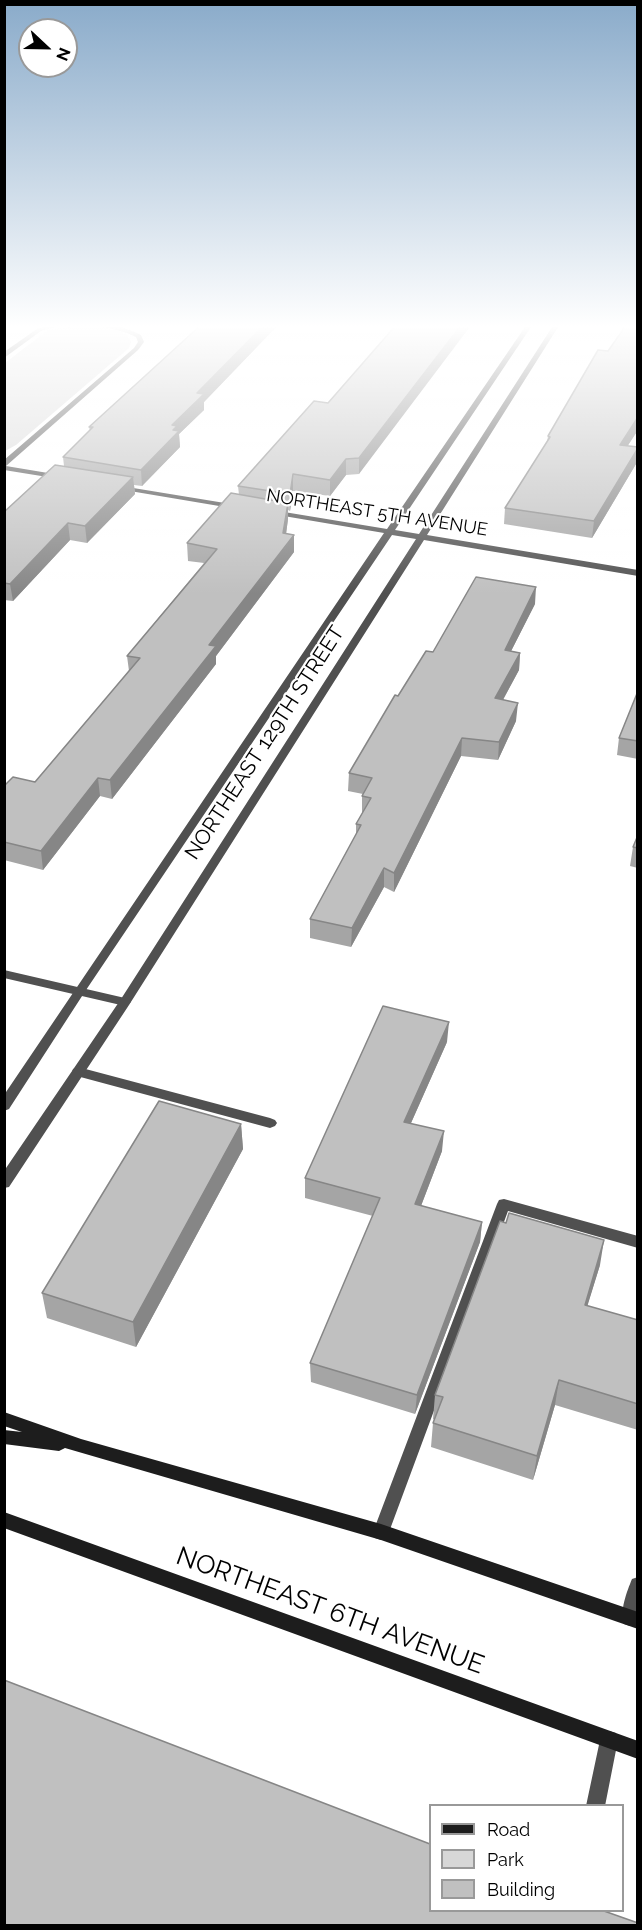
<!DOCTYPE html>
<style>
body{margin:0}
#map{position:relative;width:642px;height:1930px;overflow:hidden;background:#fff;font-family:Raleway,sans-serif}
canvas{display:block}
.frame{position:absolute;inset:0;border:6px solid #000;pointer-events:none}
.legend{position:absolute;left:429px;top:1804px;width:195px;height:108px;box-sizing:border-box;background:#fff;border:2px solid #999;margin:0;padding:8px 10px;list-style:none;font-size:18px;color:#000}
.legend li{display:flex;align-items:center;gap:12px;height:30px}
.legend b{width:30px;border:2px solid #999}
.north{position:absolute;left:18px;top:18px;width:60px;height:60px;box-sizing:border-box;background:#fff;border:2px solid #999;border-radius:50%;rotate:112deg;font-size:16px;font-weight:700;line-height:24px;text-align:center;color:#000}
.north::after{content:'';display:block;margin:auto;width:21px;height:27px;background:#000;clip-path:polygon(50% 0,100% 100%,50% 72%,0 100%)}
</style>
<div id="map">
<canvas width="642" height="1930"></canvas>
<div class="frame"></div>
<ul class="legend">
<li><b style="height:8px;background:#1d1d1d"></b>Road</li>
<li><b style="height:16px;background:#d7d7d7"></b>Park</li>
<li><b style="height:16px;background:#c0c0c0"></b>Building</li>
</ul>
<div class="north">N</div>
</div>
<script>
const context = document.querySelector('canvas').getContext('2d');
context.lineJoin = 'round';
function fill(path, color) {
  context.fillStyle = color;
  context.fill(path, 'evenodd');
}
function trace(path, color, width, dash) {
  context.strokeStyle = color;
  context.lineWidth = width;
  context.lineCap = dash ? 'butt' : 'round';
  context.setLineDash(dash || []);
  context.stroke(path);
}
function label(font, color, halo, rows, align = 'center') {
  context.font = font + ' Raleway,sans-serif';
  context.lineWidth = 4.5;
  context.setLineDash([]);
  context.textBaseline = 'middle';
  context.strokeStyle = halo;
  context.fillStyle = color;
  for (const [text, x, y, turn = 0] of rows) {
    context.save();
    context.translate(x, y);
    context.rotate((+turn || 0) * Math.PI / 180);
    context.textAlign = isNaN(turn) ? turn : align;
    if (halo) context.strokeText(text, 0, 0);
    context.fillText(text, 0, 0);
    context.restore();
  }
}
fill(new Path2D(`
 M83 326C96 327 127 327 131 342L129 348 16 445 5 451V363L48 330Z`), '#d7d7d7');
fill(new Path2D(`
 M4 970 125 998 131 1002 125 1006 4 978Z
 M78 1067 270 1118 275 1120 277 1123 275 1126 270 1128 73 1075 72 1072 73 1069Z
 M504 1199 638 1236V1248L508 1211 389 1532 387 1538 381 1540 375 1538 373 1532 497 1204 499 1200Z
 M638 1577V1621L636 1624 630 1626 624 1624C619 1612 627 1591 632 1579Z
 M609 1731 616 1733 618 1740 605 1806H586L600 1740 602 1733Z`), '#505050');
fill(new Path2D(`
 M54 324H66L41 331 4 358V352L37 329Z
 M94 324C111 324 126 327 141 335L144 342 138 350 6 466 60 475 64 477 60 479 4 470V460L134 348 138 342 136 337 127 333Z
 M527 324H533L395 530 419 534 554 324H560L427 535 638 570V576L424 540 129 1005 9 1187 4 1188V1171L121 999 416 539 392 535 84 993 9 1109 4 1111V1095L384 533 272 514 268 512 272 510 387 529Z
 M115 485 237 505 241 507 237 509 118 489 114 487Z`), '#505050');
fill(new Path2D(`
 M4 1412 81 1439 381 1524 638 1612V1629L381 1540 65 1448 59 1451 4 1444V1430L22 1432 4 1426Z
 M4 1512 638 1741V1759L4 1528Z`), '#1d1d1d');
fill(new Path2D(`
 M202 324H279L204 402V410L179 434 180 447 142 486 134 485 135 494 87 543 70 540 13 601 4 600V512L64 466 63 457 90 431 89 427Z
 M397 324 359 474 346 475 330 496 293 491 290 511 288 510V519L286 534 294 535V552L216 656V664L112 799 100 796 43 870 4 860V786L35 782 129 671 127 656 204 563 188 561 187 543 239 495 238 486 328 403Z
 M638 324V430L627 446 638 447 636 464 592 538 504 524 505 508 547 442 548 436 608 351Z
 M535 604 511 651 520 653 519 670 503 700 516 721 498 760 461 756 394 892 384 887 351 947 310 938V919L356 835V824L362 814V796L363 794 348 791 349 773 398 696 433 652Z
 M638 691V759L617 755 619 738Z
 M638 835V868L630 866 633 847Z
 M447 1042 411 1123 442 1151 421 1206 482 1222 480 1242 415 1414 311 1382 310 1363 373 1216 305 1198V1178Z
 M241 1124 243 1149 136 1347 47 1318 42 1293Z
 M600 1265 587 1306 638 1320V1430L555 1405 533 1480 431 1447 433 1423 435 1420 433 1419 435 1395Z`), '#a5a5a5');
fill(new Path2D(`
 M265 324H279L204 402V410L179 434 180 447 142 486 141 470 172 425 197 393Z
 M462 324H472L359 474V458Z
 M638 417V430L618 461 620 445Z
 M638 448 636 464 592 538 594 521Z
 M346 459V475L330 496V480Z
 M293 474V491L290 511V494Z
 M133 477 135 494 87 543 85 526Z
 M288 503V519L284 549 294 535V552L216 656V664L112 799 110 780 209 645 283 533Z
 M68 523 70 540 13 601 10 584Z
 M536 587 535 604 503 667 505 650Z
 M520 653 519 670 494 716 495 698Z
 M518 703 516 721 498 760 499 742Z
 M462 738 461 756 394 892V873Z
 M98 778 100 796 43 870 41 851Z
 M384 868V887L351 947 352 928Z
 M449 1022 447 1042 403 1141 404 1122Z
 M241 1124 243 1149 136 1347 133 1322Z
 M444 1131 442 1151 414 1224 415 1204Z
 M482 1222 480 1242 415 1414 417 1395Z
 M604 1240 600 1265 580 1330 585 1305Z
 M559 1380 555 1405 533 1480 537 1456Z`), '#868686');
const building = new Path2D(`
 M202 324H265L197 393 204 394 172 425 177 426 173 430 179 431 141 470 63 457 93 427H89Z
 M397 324H462L359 458 346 459 330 480 293 474 290 494 238 486 314 401 328 403Z
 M627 324H638V417L620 445 638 447V448L594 521 505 508 550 437 548 436 598 350 608 351Z
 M55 465 133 477 85 526 68 523 10 584 4 583V512Z
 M231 493 288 503 283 533 294 535 209 645 216 646 110 780 98 778 41 851 4 842V786L13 777 35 782 140 658 127 656 217 549 187 543Z
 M476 577 536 587 505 650 520 653 495 698 518 703 499 742 462 738 394 873 384 868 352 928 310 919 361 825 356 824 371 798 362 796 372 778 349 773 395 695 398 696 426 651 433 652Z
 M638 691V741L619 738Z
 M638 835V848L633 847Z
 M383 1006 449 1022 404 1122 444 1131 415 1204 482 1222 417 1395 310 1363 380 1198 305 1178Z
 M159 1101 241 1124 133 1322 42 1293Z
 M509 1213 604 1240 585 1305 638 1320V1404L559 1380 537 1456 433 1423 443 1397 435 1395 500 1221 506 1223Z
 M4 1680 430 1844V1911H604L638 1923V1926H4Z`);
fill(building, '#c0c0c0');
trace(building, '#868686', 1.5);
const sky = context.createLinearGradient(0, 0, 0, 594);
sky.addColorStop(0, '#8aabca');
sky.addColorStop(0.55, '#fff');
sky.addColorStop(1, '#ffffff00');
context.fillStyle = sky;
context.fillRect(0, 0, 642, 594);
label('18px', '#000', '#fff', [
 ["NORTHEAST 5TH AVENUE",377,513,9]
]);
label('21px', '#000', '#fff', [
 ["NORTHEAST 129TH STREET",265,743,-57]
]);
label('26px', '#000', '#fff', [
 ["NORTHEAST 6TH AVENUE",330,1611,20]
]);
</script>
